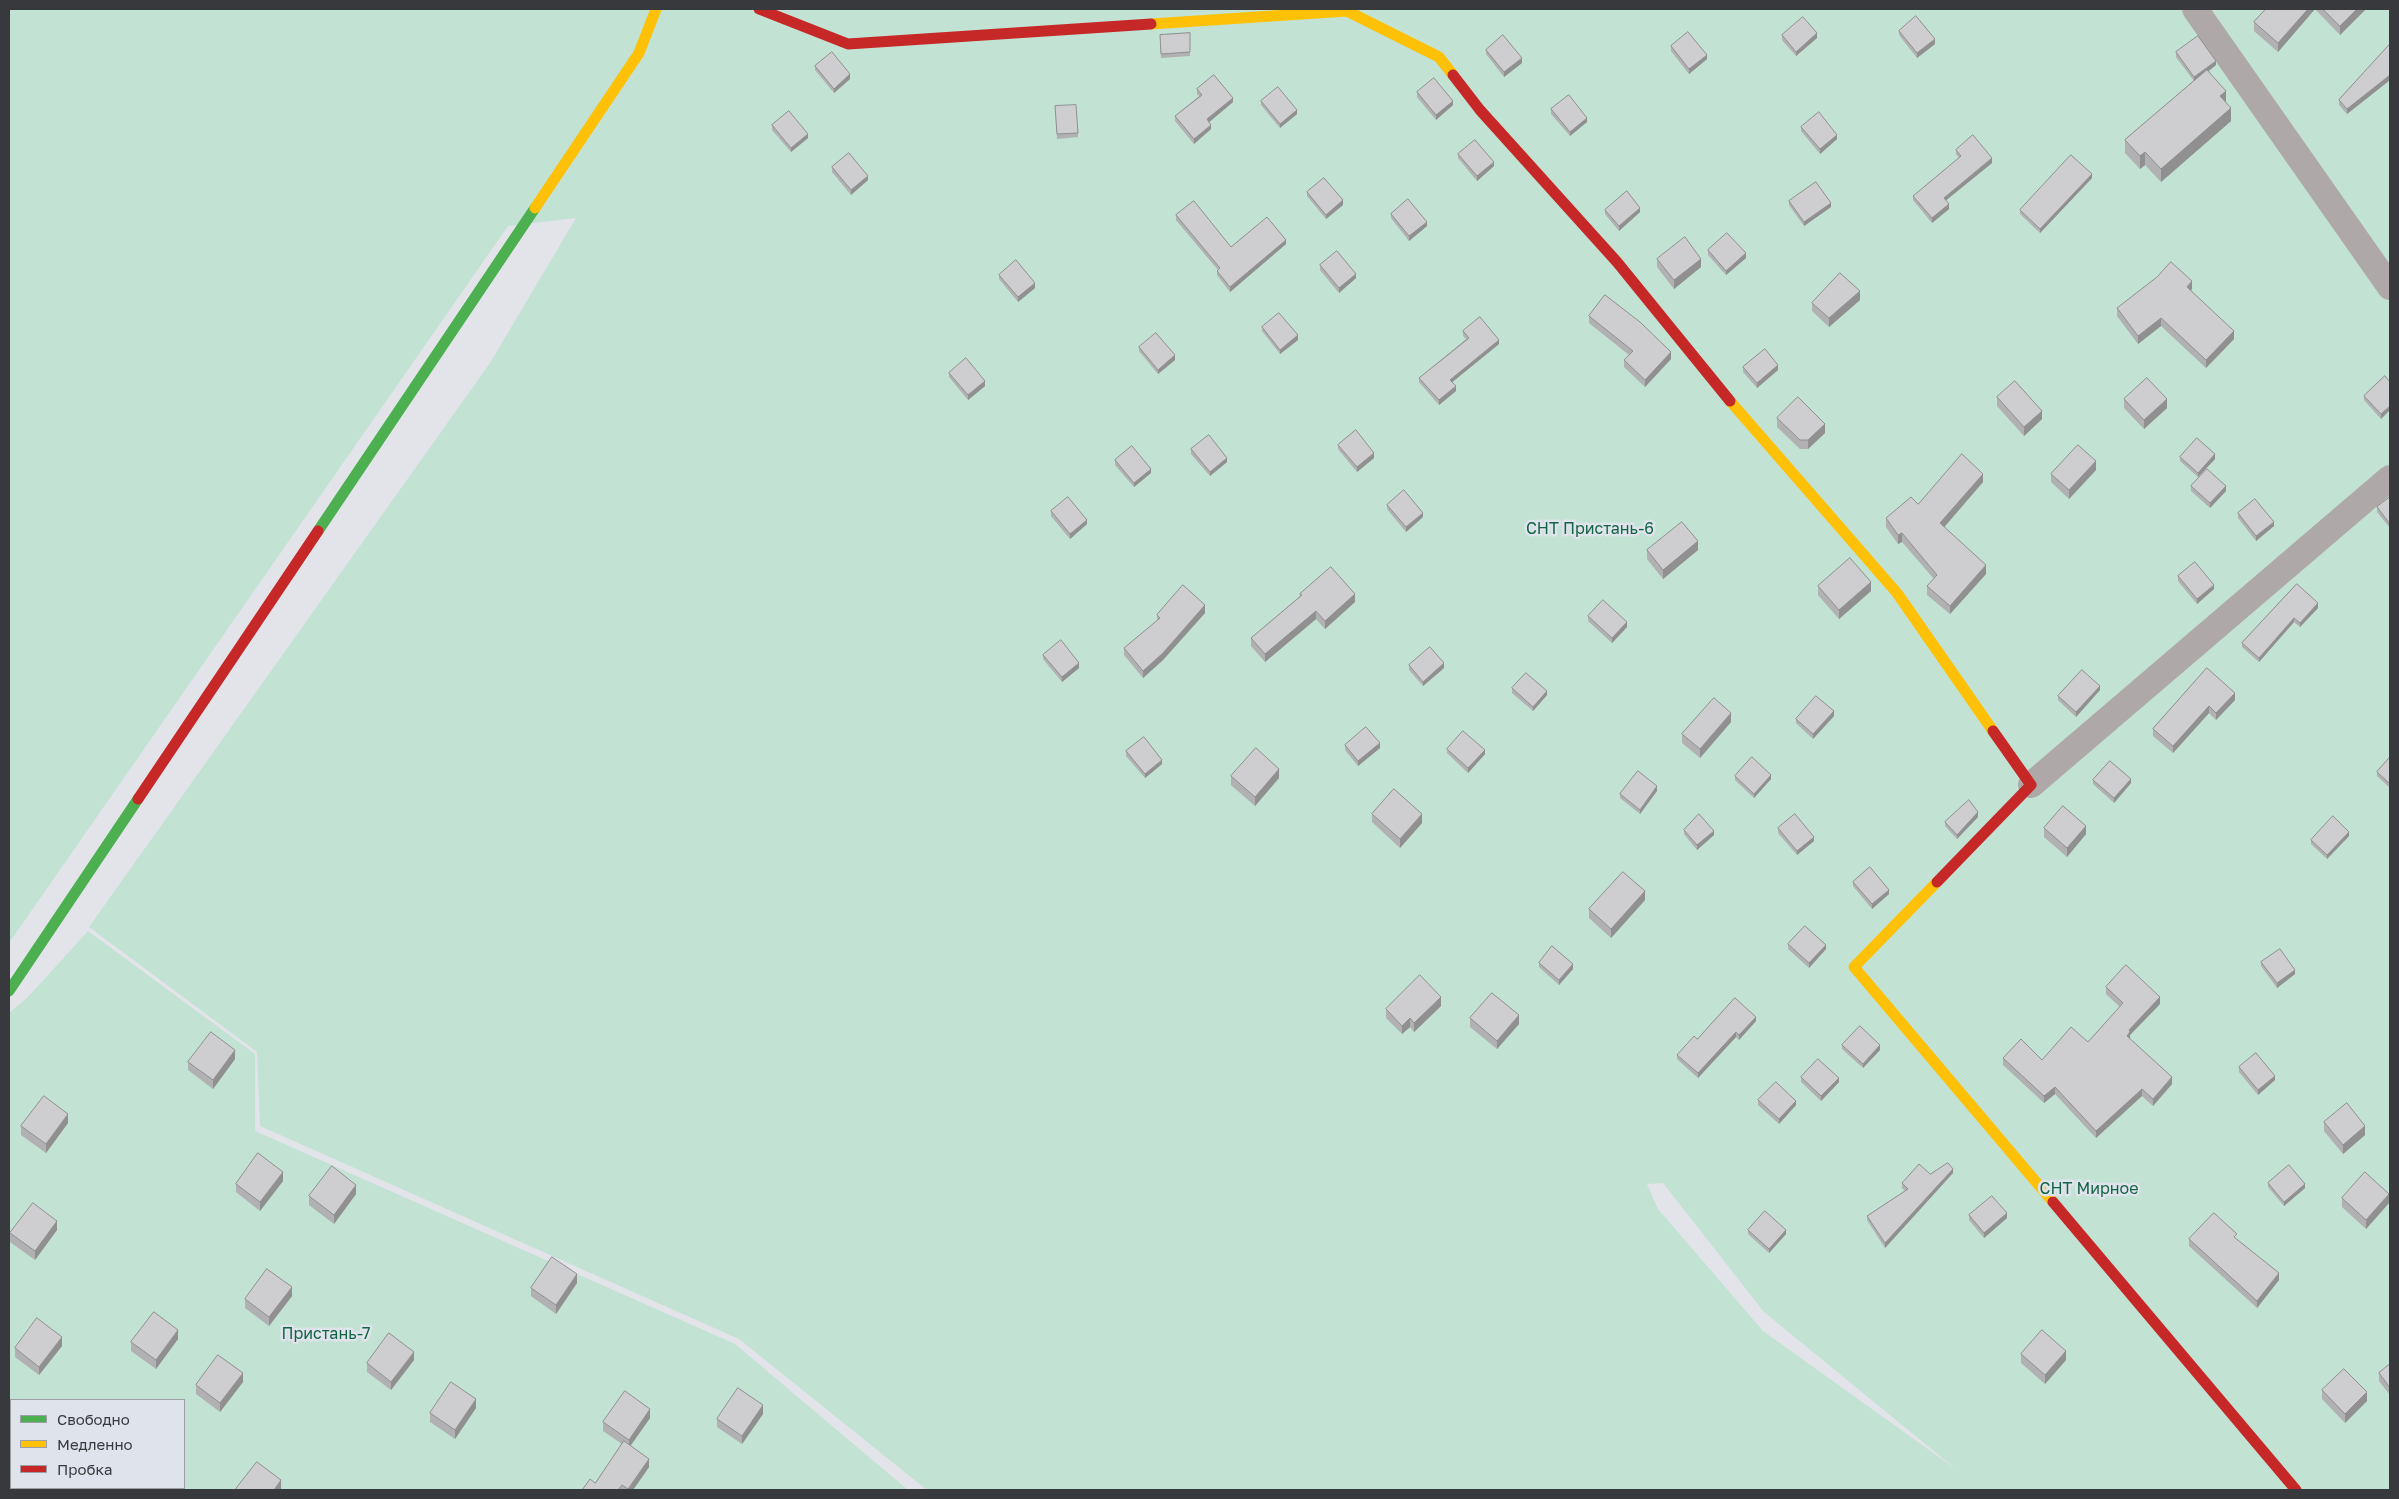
<!DOCTYPE html>
<meta charset="utf-8">
<style>
body{margin:0}
#map{position:relative;width:2399px;height:1499px;overflow:hidden;background:#e2e4e9;font-family:"Golos Text",sans-serif}
canvas{display:block}
.frame{position:absolute;inset:0;border:10px solid #37393c;pointer-events:none}
.legend{position:absolute;left:10px;top:1399px;width:175px;height:90px;box-sizing:border-box;background:#dfe3ec;border:1px solid #9c9fa6;margin:0;padding:6px 9px;list-style:none;font-size:15px;color:#37393c}
.legend li{display:flex;align-items:center;gap:10px;height:25px}
.legend b{width:25px;border:1px solid #9c9fa6}
</style>
<div id="map">
<canvas width="2399" height="1499"></canvas>
<div class="frame"></div>
<ul class="legend">
<li><b style="height:6px;background:#4caf50"></b>Свободно</li>
<li><b style="height:6px;background:#ffc107"></b>Медленно</li>
<li><b style="height:6px;background:#c62828"></b>Пробка</li>
</ul>
</div>
<script>
const context = document.querySelector('canvas').getContext('2d');
context.lineJoin = 'round';
function fill(path, color) {
  context.fillStyle = color;
  context.fill(path, 'evenodd');
}
function trace(path, color, width, dash) {
  context.strokeStyle = color;
  context.lineWidth = width;
  context.lineCap = dash ? 'butt' : 'round';
  context.setLineDash(dash || []);
  context.stroke(path);
}
function label(font, color, halo, rows, align = 'center') {
  context.font = font + ' "Golos Text",sans-serif';
  context.lineWidth = 5;
  context.setLineDash([]);
  context.textBaseline = 'middle';
  context.strokeStyle = halo;
  context.fillStyle = color;
  for (const [text, x, y, turn = 0] of rows) {
    context.save();
    context.translate(x, y);
    context.rotate((+turn || 0) * Math.PI / 180);
    context.textAlign = isNaN(turn) ? turn : align;
    if (halo) context.strokeText(text, 0, 0);
    context.fillText(text, 0, 0);
    context.restore();
  }
}
fill(new Path2D(`
 M9 9H2390V1490H927L739 1339 260 1126 257 1052 89 927 490 363 576 218 508 226 9 943ZM1663 1183 1764 1312 1957 1470 1763 1331 1658 1209 1647 1184Z
 M88 931 255 1054V1131L735 1344 908 1490H9V1013L28 997ZM11 1400H184V1488H11Z`), '#c2e2d3');
trace(new Path2D(`
 M2195 9 2390 287
 M2031 785 2390 478`), '#afa8a8', 26);
trace(new Path2D(`
 M318 531 535 208
 M9 991 138 799`), '#4caf50', 11);
trace(new Path2D(`
 M1151 24 1347 11 1439 57 1453 75
 M535 208 639 53 656 9
 M1730 401 1897 593 1993 731
 M1937 882 1854 967 2053 1202`), '#ffc107', 11);
trace(new Path2D(`
 M759 9 848 44 1151 24
 M1453 75 1480 110 1617 262 1730 401
 M138 799 318 531
 M1937 882 2031 785 1993 731
 M2053 1202 2296 1490`), '#c62828', 11);
fill(new Path2D(`
 M2266 9H2365V10L2340 35 2315 9 2278 52 2254 31V22Z
 M1899 31 1935 44 1917 58 1899 35Z
 M1190 33V56L1161 58 1160 35Z
 M1782 35 1817 38 1796 56 1782 40Z
 M2390 44V80L2347 114 2339 105V100Z
 M1671 46 1707 59 1689 74 1671 51Z
 M1486 50 1522 63 1504 77 1486 54Z
 M2176 52 2216 65 2209 71 2226 103 2231 121 2161 182 2145 165 2140 169 2125 153V140L2194 81 2176 57Z
 M815 66 850 79 834 93 815 70Z
 M1197 89 1233 102 1209 122 1211 129 1194 144 1175 121V116L1199 96 1197 94Z
 M1417 92 1453 105 1436 120 1417 97Z
 M1261 101 1297 114 1280 128 1261 105Z
 M1055 106 1078 133V137L1057 139Z
 M1551 109 1587 122 1570 136 1551 114Z
 M772 125 808 138 791 152 772 130Z
 M1801 127 1837 139 1820 154 1801 131Z
 M1956 150 1992 163 1946 200 1949 209 1932 223 1913 200V196L1959 158 1956 154Z
 M1458 154 1494 166 1477 181 1458 158Z
 M832 167 868 180 851 195 832 172Z
 M2092 178 2040 233 2020 214V210Z
 M1307 192 1343 205 1326 219 1307 196Z
 M1789 201 1831 207 1804 226 1789 205Z
 M1605 210 1640 212 1619 231 1605 214Z
 M1391 214 1427 226 1409 241 1391 218Z
 M1176 215 1231 247 1286 244 1230 292 1217 275V271L1218 270 1176 220Z
 M1708 250 1746 258 1726 275 1708 255Z
 M1657 259 1701 267 1674 289 1657 267Z
 M1320 265 1356 278 1339 293 1320 270Z
 M999 275 1035 288 1018 302 999 279Z
 M2192 289 2191 290 2234 339 2206 368 2161 326 2138 344 2117 316V308Z
 M1860 300 1829 327 1812 311V303Z
 M1589 316 1671 359 1645 387 1624 367V360L1629 355 1589 323Z
 M1262 327 1298 340 1280 354 1262 331Z
 M1463 331 1499 344 1452 382 1456 391 1439 405 1419 382V378L1466 339 1463 336Z
 M1139 347 1175 360 1158 374 1139 351Z
 M1743 367 1778 370 1757 388 1743 372Z
 M949 373 985 386 968 400 949 377Z
 M2385 376 2381 419 2364 400V396Z
 M1997 397 2042 419 2024 436 1997 406Z
 M2124 399 2167 408 2144 429 2124 408Z
 M1777 418 1825 433 1808 449H1800L1777 427Z
 M1338 445 1374 458 1357 472 1338 449Z
 M1191 449 1227 462 1210 476 1191 454Z
 M2180 457 2215 459 2198 477 2180 461Z
 M1115 460 1151 473 1134 487 1115 465Z
 M2096 470 2069 499 2051 482V474Z
 M1983 482 1944 527 1986 574 1950 614 1927 595V586L1934 579 1902 542 1898 544 1886 527V518L1918 504Z
 M2191 486 2226 491 2210 508 2191 491Z
 M2390 497V528L2377 512V507Z
 M1387 505 1423 517 1406 532 1387 509Z
 M1051 511 1087 524 1070 539 1051 516Z
 M2238 513 2274 526 2256 541 2238 518Z
 M1647 550H1698L1663 579 1647 559Z
 M2178 576 2214 589 2197 604 2178 581Z
 M2297 584 2318 608 2300 627 2294 622 2259 662 2242 647V643Z
 M1818 586 1871 591 1839 619 1818 595Z
 M1300 594 1355 602 1325 629 1316 619 1265 662 1251 646V638L1300 596Z
 M1205 613 1163 660 1143 678 1124 655V648L1157 621V615Z
 M1588 616 1627 627 1612 643 1588 621Z
 M1043 655 1079 668 1062 682 1043 659Z
 M1409 665 1444 668 1423 686 1409 670Z
 M2207 668 2235 700 2216 720 2209 713 2173 753 2153 736V729Z
 M1512 688 1547 695 1533 711 1512 693Z
 M2100 690 2076 717 2058 700V696Z
 M1834 716 1813 739 1796 723V719Z
 M1731 722 1700 758 1682 743V734Z
 M1345 745 1380 748 1358 766 1345 750Z
 M1447 749 1485 754 1468 773 1447 753Z
 M1126 751 1162 764 1145 778 1126 756Z
 M2390 757V788L2377 776V772Z
 M1231 776 1279 778 1255 806 1231 785Z
 M1735 776 1771 779 1754 798 1735 780Z
 M2093 780 2131 783 2114 803 2093 784Z
 M1657 791 1640 814 1620 798V794Z
 M1372 814 1422 823 1400 848 1372 822Z
 M1978 817 1957 839 1945 826V822Z
 M1778 828 1814 841 1797 855 1778 833Z
 M2044 828 2086 834 2067 857 2044 837Z
 M1684 830 1714 835 1697 850 1684 834Z
 M2349 836 2327 859 2311 844V840Z
 M1853 882 1889 894 1872 909 1853 886Z
 M1645 900 1611 938 1589 918V909Z
 M1788 944 1826 949 1809 968 1788 949Z
 M2261 962 2295 974 2277 988 2261 966Z
 M1539 963 1573 969 1559 985 1539 967Z
 M2106 987 2160 1004 2130 1035V1039L2172 1084 2153 1106 2142 1096 2096 1138 2055 1094 2044 1103 2003 1065V1058L2042 1060 2088 1042 2120 1007 2106 994Z
 M1441 1006 1414 1032 1410 1027 1402 1034 1386 1018V1009Z
 M1470 1018 1519 1024 1497 1049 1470 1027Z
 M1756 1021 1739 1040 1736 1037 1698 1078 1677 1059V1055L1697 1039Z
 M1842 1045 1880 1050 1863 1068 1842 1049Z
 M235 1059 213 1089 188 1070V1062Z
 M2239 1067 2275 1080 2258 1095 2239 1072Z
 M1801 1077 1839 1082 1821 1101 1801 1082Z
 M1758 1100 1796 1105 1779 1124 1758 1105Z
 M2324 1122 2365 1135 2343 1154 2324 1131Z
 M68 1123 46 1153 21 1135V1126Z
 M1953 1173 1885 1248 1867 1220V1216L1905 1191 1902 1188V1183Z
 M283 1181 260 1211 236 1192V1184Z
 M2268 1183 2305 1188 2284 1206 2268 1187Z
 M356 1194 334 1224 309 1205V1196Z
 M2342 1198 2389 1203 2366 1229 2342 1207Z
 M1969 1215 2007 1218 1984 1238 1969 1220Z
 M57 1230 35 1260 10 1242V1233Z
 M1748 1230 1786 1234 1769 1253 1748 1234Z
 M2189 1239 2279 1280 2257 1308 2189 1246Z
 M577 1283 556 1314 531 1296V1288Z
 M292 1296 269 1326 245 1308V1299Z
 M178 1339 156 1369 131 1351V1342Z
 M62 1346 39 1375 15 1357V1348Z
 M2021 1354 2066 1360 2045 1384 2021 1363Z
 M414 1360 391 1390 367 1372V1363Z
 M2390 1364V1395L2379 1381V1373Z
 M243 1382 220 1412 196 1394V1385Z
 M2322 1390 2367 1401 2345 1423 2322 1399Z
 M476 1408 455 1439 430 1422V1413Z
 M763 1414 742 1444 717 1427V1419Z
 M650 1418 630 1446 649 1467 633 1490H582L595 1483 622 1444 603 1431V1422Z
 M2390 1446V1457L2389 1455V1447Z`), '#b1b0b2');
fill(new Path2D(`
 M2308 9H2315L2278 52V43Z
 M2357 9H2365V10L2340 35V26Z
 M1817 33V38L1796 56V52Z
 M1935 39V44L1917 58V53Z
 M1707 55V59L1689 74V69Z
 M1522 58V63L1504 77V72Z
 M2216 61V65L2194 82V77Z
 M850 74V79L834 93V89Z
 M2390 75V80L2347 114V109Z
 M2226 91V104L2220 96Z
 M1233 98V102L1207 124V119Z
 M1453 101V105L1436 120V115Z
 M2231 108V121L2161 182V169Z
 M1297 110V114L1280 128V124Z
 M1587 118V122L1570 136V132Z
 M1211 125V129L1194 144V139Z
 M808 134V138L791 152V148Z
 M1837 135V139L1820 154V149Z
 M2145 152V165L2140 169V156Z
 M1992 158V163L1944 202V198Z
 M1494 162V166L1477 181V176Z
 M2092 174V178L2040 233V229Z
 M868 176V180L851 195V190Z
 M1343 200V205L1326 219V215Z
 M1831 203V207L1804 226V222Z
 M1949 204V209L1932 223V218Z
 M1640 208V212L1619 231V226Z
 M1427 222V226L1409 241V236Z
 M1286 240V244L1230 292V287Z
 M1746 253V258L1726 275V271Z
 M1701 259V267L1674 289V280Z
 M1356 274V278L1339 293V288Z
 M2192 281V289L2187 295V287Z
 M1035 283V288L1018 302V297Z
 M1860 291V300L1829 327V318Z
 M2161 318V326L2138 344V336Z
 M2234 331V339L2206 368V360Z
 M1298 335V340L1280 354V350Z
 M1499 340V344L1450 384V380Z
 M1671 352V359L1645 387V380Z
 M1175 355V360L1158 374V370Z
 M1778 365V370L1757 388V383Z
 M985 381V386L968 400V395Z
 M1456 386V391L1439 405V400Z
 M2167 399V408L2144 429V420Z
 M2390 406V410L2381 419V414Z
 M2042 411V419L2024 436V427Z
 M1825 424V433L1808 449V440Z
 M1374 453V458L1357 472V467Z
 M2215 454V459L2198 477V473Z
 M1227 458V462L1210 476V472Z
 M2096 461V470L2069 499V490Z
 M1151 469V473L1134 487V483Z
 M1983 474V482L1940 532V523Z
 M2226 486V491L2210 508V503Z
 M1423 513V517L1406 532V527Z
 M1087 520V524L1070 539V534Z
 M2274 522V526L2256 541V536Z
 M1902 533V542L1898 544V535Z
 M1698 541V550L1663 579V570Z
 M1986 565V574L1950 614V606Z
 M1871 582V591L1839 619V610Z
 M2214 585V589L2197 604V599Z
 M1355 594V602L1325 629V621Z
 M2318 603V608L2300 627V623Z
 M1205 605V613L1163 660 1143 678V671Z
 M1316 611V619L1265 662V654Z
 M2294 618V622L2259 662V658Z
 M1627 622V627L1612 643V638Z
 M1079 663V668L1062 682V677Z
 M1444 663V668L1423 686V682Z
 M2100 686V690L2076 717V712Z
 M1547 691V695L1533 711V707Z
 M2235 693V700L2216 720V713Z
 M2209 706V713L2173 753V746Z
 M1834 711V716L1813 739V734Z
 M1731 713V722L1700 758V749Z
 M1380 743V748L1358 766V761Z
 M1485 750V754L1468 773V768Z
 M1162 760V764L1145 778V774Z
 M1279 769V778L1255 806V797Z
 M1771 775V779L1754 798V794Z
 M2131 779V783L2114 803V798Z
 M1657 786V791L1640 814V810Z
 M1978 812V817L1957 839V835Z
 M1422 814V823L1400 848V839Z
 M2086 826V834L2067 857V848Z
 M1714 831V835L1697 850V845Z
 M2349 832V836L2327 859V855Z
 M1814 837V841L1797 855V851Z
 M1889 890V894L1872 909V904Z
 M1645 891V900L1611 938V929Z
 M1826 945V949L1809 968V963Z
 M1573 964V969L1559 985V980Z
 M2295 970V974L2277 988V983Z
 M1441 997V1006L1414 1032V1023Z
 M2160 997V1004L2130 1035V1039L2127 1036 2129 1030Z
 M1519 1015V1024L1497 1049V1041Z
 M1756 1017V1021L1739 1040V1035Z
 M1410 1018V1027L1402 1034V1026Z
 M1736 1032V1037L1698 1078V1073Z
 M1880 1045V1050L1863 1068V1064Z
 M235 1050V1059L213 1089V1080Z
 M2275 1076V1080L2258 1095V1090Z
 M2172 1077V1084L2153 1106V1099Z
 M1839 1078V1082L1821 1101V1096Z
 M2055 1087V1094L2044 1103V1096Z
 M2142 1089V1096L2096 1138V1131Z
 M1796 1101V1105L1779 1124V1119Z
 M68 1114V1123L46 1153V1144Z
 M2365 1126V1135L2343 1154V1145Z
 M1953 1169V1173L1885 1248V1243Z
 M283 1172V1181L260 1211V1202Z
 M2305 1184V1188L2284 1206V1202Z
 M356 1185V1194L334 1224V1215Z
 M2389 1194V1203L2366 1229V1220Z
 M2007 1213V1218L1984 1238V1233Z
 M57 1221V1230L35 1260V1251Z
 M1786 1230V1234L1769 1253V1249Z
 M2279 1273V1280L2257 1308V1301Z
 M577 1274V1283L556 1314V1305Z
 M292 1287V1296L269 1326V1317Z
 M178 1330V1339L156 1369V1360Z
 M62 1337V1346L39 1375V1367Z
 M2066 1351V1360L2045 1384V1375Z
 M414 1352V1360L391 1390V1382Z
 M243 1373V1382L220 1412V1403Z
 M2367 1392V1401L2345 1423V1414Z
 M476 1399V1408L455 1439V1430Z
 M763 1405V1414L742 1444V1436Z
 M650 1409V1418L629 1448V1440Z
 M649 1459V1467L633 1490H628Z
 M281 1480V1489L280 1490H274Z`), '#909091');
const building = new Path2D(`
 M2266 9H2308L2278 43 2254 22Z
 M2323 9H2357L2340 26Z
 M1916 16 1935 39 1917 53 1899 31Z
 M1803 17 1817 33 1796 52 1782 35Z
 M1688 32 1707 55 1689 69 1671 46Z
 M1190 33V52L1161 54 1160 35Z
 M1503 35 1522 58 1504 72 1486 50Z
 M2198 36 2216 61 2194 77 2176 52Z
 M2390 44V75L2347 109 2339 100Z
 M832 52 850 74 834 89 815 66Z
 M2207 70 2226 91 2220 96 2231 108 2161 169 2145 152 2140 156 2125 140Z
 M1214 75 1233 98 1207 119 1211 125 1194 139 1175 116 1202 95 1197 89Z
 M1434 78 1453 101 1436 115 1417 92Z
 M1278 87 1297 110 1280 124 1261 101Z
 M1569 95 1587 118 1570 132 1551 109Z
 M1076 105 1078 133 1057 134 1055 106Z
 M789 111 808 134 791 148 772 125Z
 M1819 112 1837 135 1820 149 1801 127Z
 M1973 135 1992 158 1944 198 1949 204 1932 218 1913 196 1961 156 1956 150Z
 M1475 140 1494 162 1477 176 1458 154Z
 M849 153 868 176 851 190 832 167Z
 M2071 155 2092 174 2040 229 2020 210Z
 M1324 178 1343 200 1326 215 1307 192Z
 M1816 182 1831 203 1804 222 1789 201Z
 M1627 191 1640 208 1619 226 1605 210Z
 M1408 199 1427 222 1409 236 1391 214Z
 M1194 201 1231 247 1267 217 1286 240 1230 287 1217 271 1220 268 1176 215Z
 M1727 233 1746 253 1726 271 1708 250Z
 M1685 237 1701 259 1674 280 1657 259Z
 M1337 251 1356 274 1339 288 1320 265Z
 M1016 260 1035 283 1018 297 999 275Z
 M2171 262 2192 281 2187 287 2234 331 2206 360 2161 318 2138 336 2117 308 2157 277Z
 M1840 273 1860 291 1829 318 1812 303Z
 M1605 295 1640 322 1671 352 1645 380 1624 360 1633 351 1589 316Z
 M1279 313 1298 335 1280 350 1262 327Z
 M1480 317 1499 340 1450 380 1456 386 1439 400 1419 378 1469 338 1463 331Z
 M1156 333 1175 355 1158 370 1139 347Z
 M1765 349 1778 365 1757 383 1743 367Z
 M966 358 985 381 968 395 949 373Z
 M2385 376 2390 382V406L2381 414 2364 396Z
 M2147 378 2167 399 2144 420 2124 399Z
 M2015 381 2042 411 2024 427 1997 397Z
 M1798 397 1825 424 1808 440H1800L1777 418Z
 M1356 430 1374 453 1357 467 1338 445Z
 M1209 435 1227 458 1210 472 1191 449Z
 M2197 438 2215 454 2198 473 2180 457Z
 M2078 445 2096 461 2069 490 2051 474Z
 M1132 446 1151 469 1134 483 1115 460Z
 M1962 454 1983 474 1940 523 1986 565 1950 606 1927 586 1937 575 1902 533 1898 535 1886 518 1911 497 1918 504Z
 M2207 469 2226 486 2210 503 2191 486Z
 M1404 490 1423 513 1406 527 1387 505Z
 M1068 497 1087 520 1070 534 1051 511Z
 M2390 497V524L2377 507Z
 M2255 499 2274 522 2256 536 2238 513Z
 M1682 522 1698 541 1663 570 1647 550Z
 M1850 558 1871 582 1839 610 1818 586Z
 M2195 562 2214 585 2197 599 2178 576Z
 M1331 567 1355 594 1325 621 1316 611 1265 654 1251 638 1302 595 1300 594Z
 M2297 584 2318 603 2300 623 2294 618 2259 658 2242 643Z
 M1183 585 1205 605 1163 653 1143 671 1124 648 1160 618 1157 615Z
 M1603 600 1627 622 1612 638 1588 616Z
 M1061 640 1079 663 1062 677 1043 655Z
 M1430 647 1444 663 1423 682 1409 665Z
 M2207 668 2235 693 2216 713 2209 706 2173 746 2153 729Z
 M2082 670 2100 686 2076 712 2058 696Z
 M1526 673 1547 691 1533 707 1512 688Z
 M1816 696 1834 711 1813 734 1796 719Z
 M1714 698 1731 713 1700 749 1682 734Z
 M1366 727 1380 743 1358 761 1345 745Z
 M1463 731 1485 750 1468 768 1447 749Z
 M1144 737 1162 760 1145 774 1126 751Z
 M1256 748 1279 769 1255 797 1231 776Z
 M1752 757 1771 775 1754 794 1735 776Z
 M2390 757V784L2377 772Z
 M2110 761 2131 779 2114 798 2093 780Z
 M1638 771 1657 786 1640 810 1620 794Z
 M1394 789 1422 814 1400 839 1372 814Z
 M1969 800 1978 812 1957 835 1945 822Z
 M2063 806 2086 826 2067 848 2044 828Z
 M1699 814 1714 831 1697 845 1684 830Z
 M1795 814 1814 837 1797 851 1778 828Z
 M2333 816 2349 832 2327 855 2311 840Z
 M1870 867 1889 890 1872 904 1853 882Z
 M1623 872 1645 891 1611 929 1589 909Z
 M1805 926 1826 945 1809 963 1788 944Z
 M1552 946 1573 964 1559 980 1539 963Z
 M2280 949 2295 970 2277 983 2261 962Z
 M2126 965 2160 997 2129 1030 2130 1032 2127 1036 2172 1077 2153 1099 2142 1089 2096 1131 2055 1087 2044 1096 2003 1058 2021 1039 2042 1060 2071 1027 2088 1042 2123 1003 2106 987Z
 M1420 975 1441 997 1414 1023 1410 1018 1402 1026 1386 1009Z
 M1492 993 1519 1015 1497 1041 1470 1018Z
 M1735 998 1756 1017 1739 1035 1736 1032 1698 1073 1677 1055 1694 1036 1697 1039Z
 M1860 1026 1880 1045 1863 1064 1842 1045Z
 M211 1032 235 1050 213 1080 188 1062Z
 M2256 1053 2275 1076 2258 1090 2239 1067Z
 M1818 1059 1839 1078 1821 1096 1801 1077Z
 M1776 1082 1796 1101 1779 1119 1758 1100Z
 M44 1096 68 1114 46 1144 21 1126Z
 M2347 1103 2365 1126 2343 1145 2324 1122Z
 M258 1153 283 1172 260 1202 236 1184Z
 M1948 1163 1953 1169 1885 1243 1867 1216 1908 1189 1902 1183 1919 1164 1930 1174Z
 M2289 1165 2305 1184 2284 1202 2268 1183Z
 M332 1166 356 1185 334 1215 309 1196Z
 M2365 1172 2389 1194 2366 1220 2342 1198Z
 M1992 1196 2007 1213 1984 1233 1969 1215Z
 M33 1203 57 1221 35 1251 10 1233Z
 M1765 1211 1786 1230 1769 1249 1748 1230Z
 M2214 1213 2237 1234 2234 1237 2279 1273 2257 1301 2189 1239Z
 M552 1257 577 1274 556 1305 531 1288Z
 M267 1269 292 1287 269 1317 245 1299Z
 M154 1312 178 1330 156 1360 131 1342Z
 M37 1318 62 1337 39 1367 15 1348Z
 M2042 1330 2066 1351 2045 1375 2021 1354Z
 M389 1333 414 1352 391 1382 367 1363Z
 M218 1355 243 1373 220 1403 196 1385Z
 M2390 1364V1388L2379 1373Z
 M2344 1369 2367 1392 2345 1414 2322 1390Z
 M451 1382 476 1399 455 1430 430 1413Z
 M738 1388 763 1405 742 1436 717 1419Z
 M625 1391 650 1409 629 1440 603 1422Z
 M624 1441 649 1459 628 1489 622 1485 618 1490H582L590 1479 595 1483Z
 M257 1462 281 1480 274 1490H235Z
 M62 1488H90L93 1490H61Z`);
fill(building, '#cecdcf');
trace(building, '#909091', 1);
label('16px', '#126542', '#dfe3ec', [
 ["СНТ Пристань-6",1590,529],
 ["СНТ Мирное",2089,1189],
 ["Пристань-7",326,1334]
]);
</script>
